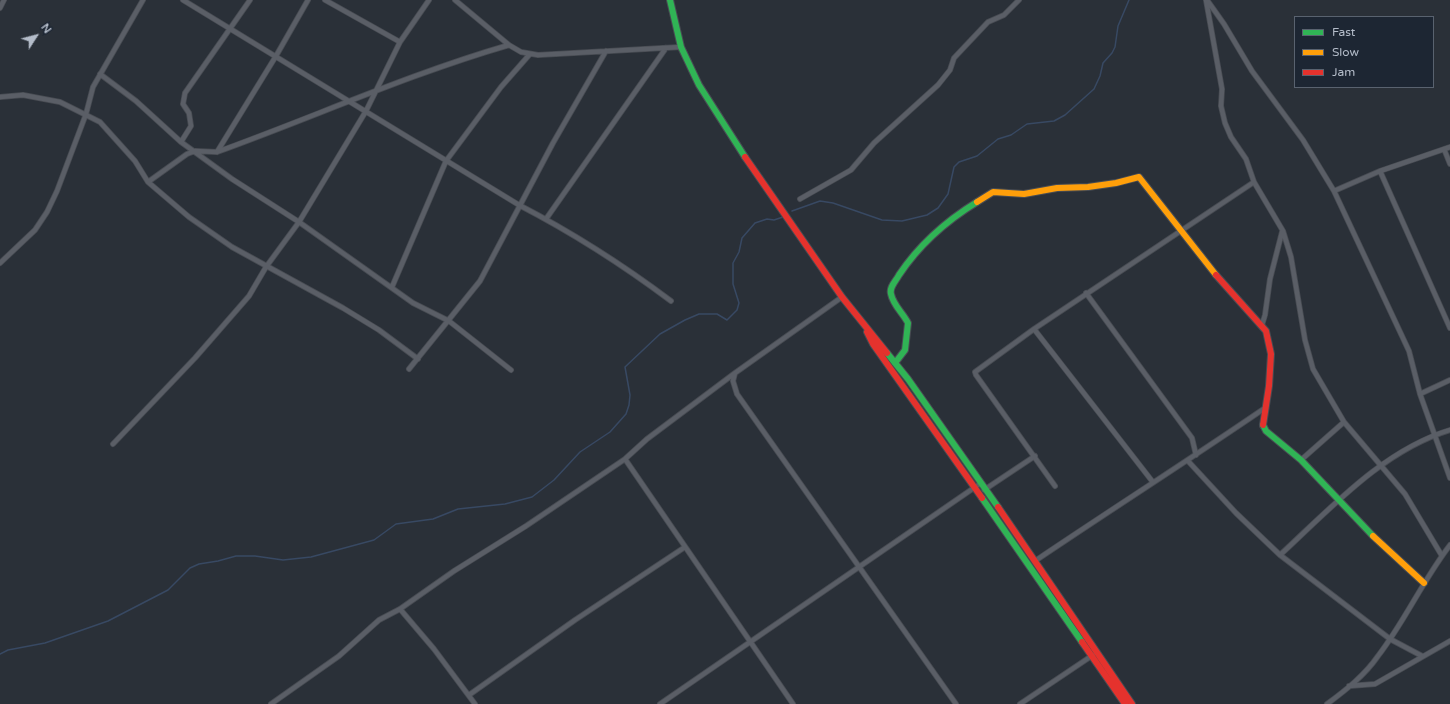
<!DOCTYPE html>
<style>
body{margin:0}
#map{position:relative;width:1450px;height:704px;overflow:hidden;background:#2a3038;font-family:"Varela Round",sans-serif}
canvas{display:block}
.legend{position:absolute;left:1294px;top:16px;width:140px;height:72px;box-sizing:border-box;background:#1d2633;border:1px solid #59626f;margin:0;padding:5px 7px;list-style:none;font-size:12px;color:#b4bcc9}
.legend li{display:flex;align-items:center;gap:8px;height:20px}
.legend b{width:20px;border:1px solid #59626f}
.north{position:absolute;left:16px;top:16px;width:40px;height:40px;-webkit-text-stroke:3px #1d2633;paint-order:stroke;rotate:54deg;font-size:11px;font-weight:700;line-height:16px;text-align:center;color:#b4bcc9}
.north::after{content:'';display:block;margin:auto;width:14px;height:18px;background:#b4bcc9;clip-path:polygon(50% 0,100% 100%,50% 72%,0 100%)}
</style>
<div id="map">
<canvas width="1450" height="704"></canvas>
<ul class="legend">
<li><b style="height:5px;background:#30b455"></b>Fast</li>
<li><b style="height:5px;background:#ff9f0a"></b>Slow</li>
<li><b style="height:5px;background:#e5322d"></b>Jam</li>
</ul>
<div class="north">N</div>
</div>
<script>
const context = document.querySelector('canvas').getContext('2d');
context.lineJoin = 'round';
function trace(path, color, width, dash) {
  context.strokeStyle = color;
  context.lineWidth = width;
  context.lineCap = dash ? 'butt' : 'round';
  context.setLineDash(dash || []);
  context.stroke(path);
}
trace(new Path2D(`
 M792 211 820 201 833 203 882 220 902 221 927 215 938 208 948 194 954 167 959 162 977 156 998 139 1011 135 1027 124 1054 121 1065 115 1094 89 1100 76 1103 63 1112 53 1115 47 1118 26 1129 0
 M0 654 8 650 45 643 108 621 168 590 190 568 199 564 218 561 236 556H255L283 560 311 557 374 540 396 524 433 519 458 509 505 504 532 497 554 480 580 452 610 432 626 414 629 405 630 395 625 367 660 334 685 320 699 314H717L727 320 737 310 739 303 733 284V263L739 252 742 238 755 223 767 219 774 220 783 217`), '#384963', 1.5);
const street = new Path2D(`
 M183 0 519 205C573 233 623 265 671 301
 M325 0 400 42
 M455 0 509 45 521 52 538 55 681 47
 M1206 0 1222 89 1221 106 1225 123 1231 137 1246 159 1254 182 1283 231 1291 257 1305 340 1313 369 1344 422 1405 494 1442 556
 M1207 0 1224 24 1252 71 1303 140 1334 191 1409 351 1420 394 1450 478
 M0 8 4 0
 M100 74 136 101 181 142 232 179 299 222 413 303 449 321 511 370
 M0 97 23 95 60 102 100 122 135 161 148 182 189 217 232 247 343 308 379 330 418 359
 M181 142 191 126 189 113 183 104 185 93 250 0
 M1444 149 1450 164
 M217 152 276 56 308 0
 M1380 171 1450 147
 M148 182 187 154 195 151 217 152C314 117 409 74 509 45
 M1334 191 1380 171 1450 328
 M800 199 851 170 874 143 938 85 950 70 954 58 988 22 1004 15 1019 0
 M546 219 666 48
 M0 263 35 230 47 212 57 191 86 114 93 87 143 0
 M392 287 446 161 501 87 530 54
 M1086 293 1192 438 1196 455
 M842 297 735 373 733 381 737 394 956 704
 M1262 325 1265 315 1270 279 1282 232
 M1034 329 1152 481
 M409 369 480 281 553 143 606 51
 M1420 394 1450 380
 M113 444 195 358 249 296 266 267 299 222 366 111 400 42 429 0
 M625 459 793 704
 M1301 460 1344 422
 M1188 461 1236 513 1280 555 1390 639 1422 656
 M1055 486 976 375 975 372 1034 329 1254 182
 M984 490 1035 456
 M1280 555C1330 509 1383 450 1450 430
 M1035 561C1112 509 1189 460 1265 408
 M400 609 434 649 475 704
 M1349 686 1375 684 1450 641
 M469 695 575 620 685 547
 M271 704 339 656 379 620 400 609 454 571 526 526 625 459 647 439 735 373
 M660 704 981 483
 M1020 704 1093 655
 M1327 704C1346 690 1365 675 1378 656 1405 621 1423 580 1450 545`);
const fast = new Path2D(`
 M670 0 681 47 699 85 745 157
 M887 353 908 379 998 507
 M895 363 905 350 908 323C903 313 893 305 891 294 889 287 896 281 899 275 919 245 946 221 977 202
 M1263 425 1266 431 1301 460 1373 536
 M982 498 1082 642`);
const slow = new Path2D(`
 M977 202 993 192 1024 194 1057 188 1088 187 1116 183 1139 177 1216 275
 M1373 536 1424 583`);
const jam = new Path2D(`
 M745 157 842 297 887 353
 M1216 275 1266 331 1271 354 1269 386 1263 425
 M867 332 873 344 982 498
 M998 507 1132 704
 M1082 642 1125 704`);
trace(street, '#484c53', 6);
trace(fast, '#484c53', 8);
trace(slow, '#484c53', 8);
trace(jam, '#484c53', 8);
trace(street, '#5a5e66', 4.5);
trace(fast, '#30b455', 6);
trace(slow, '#ff9f0a', 6);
trace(jam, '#e5322d', 6);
</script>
